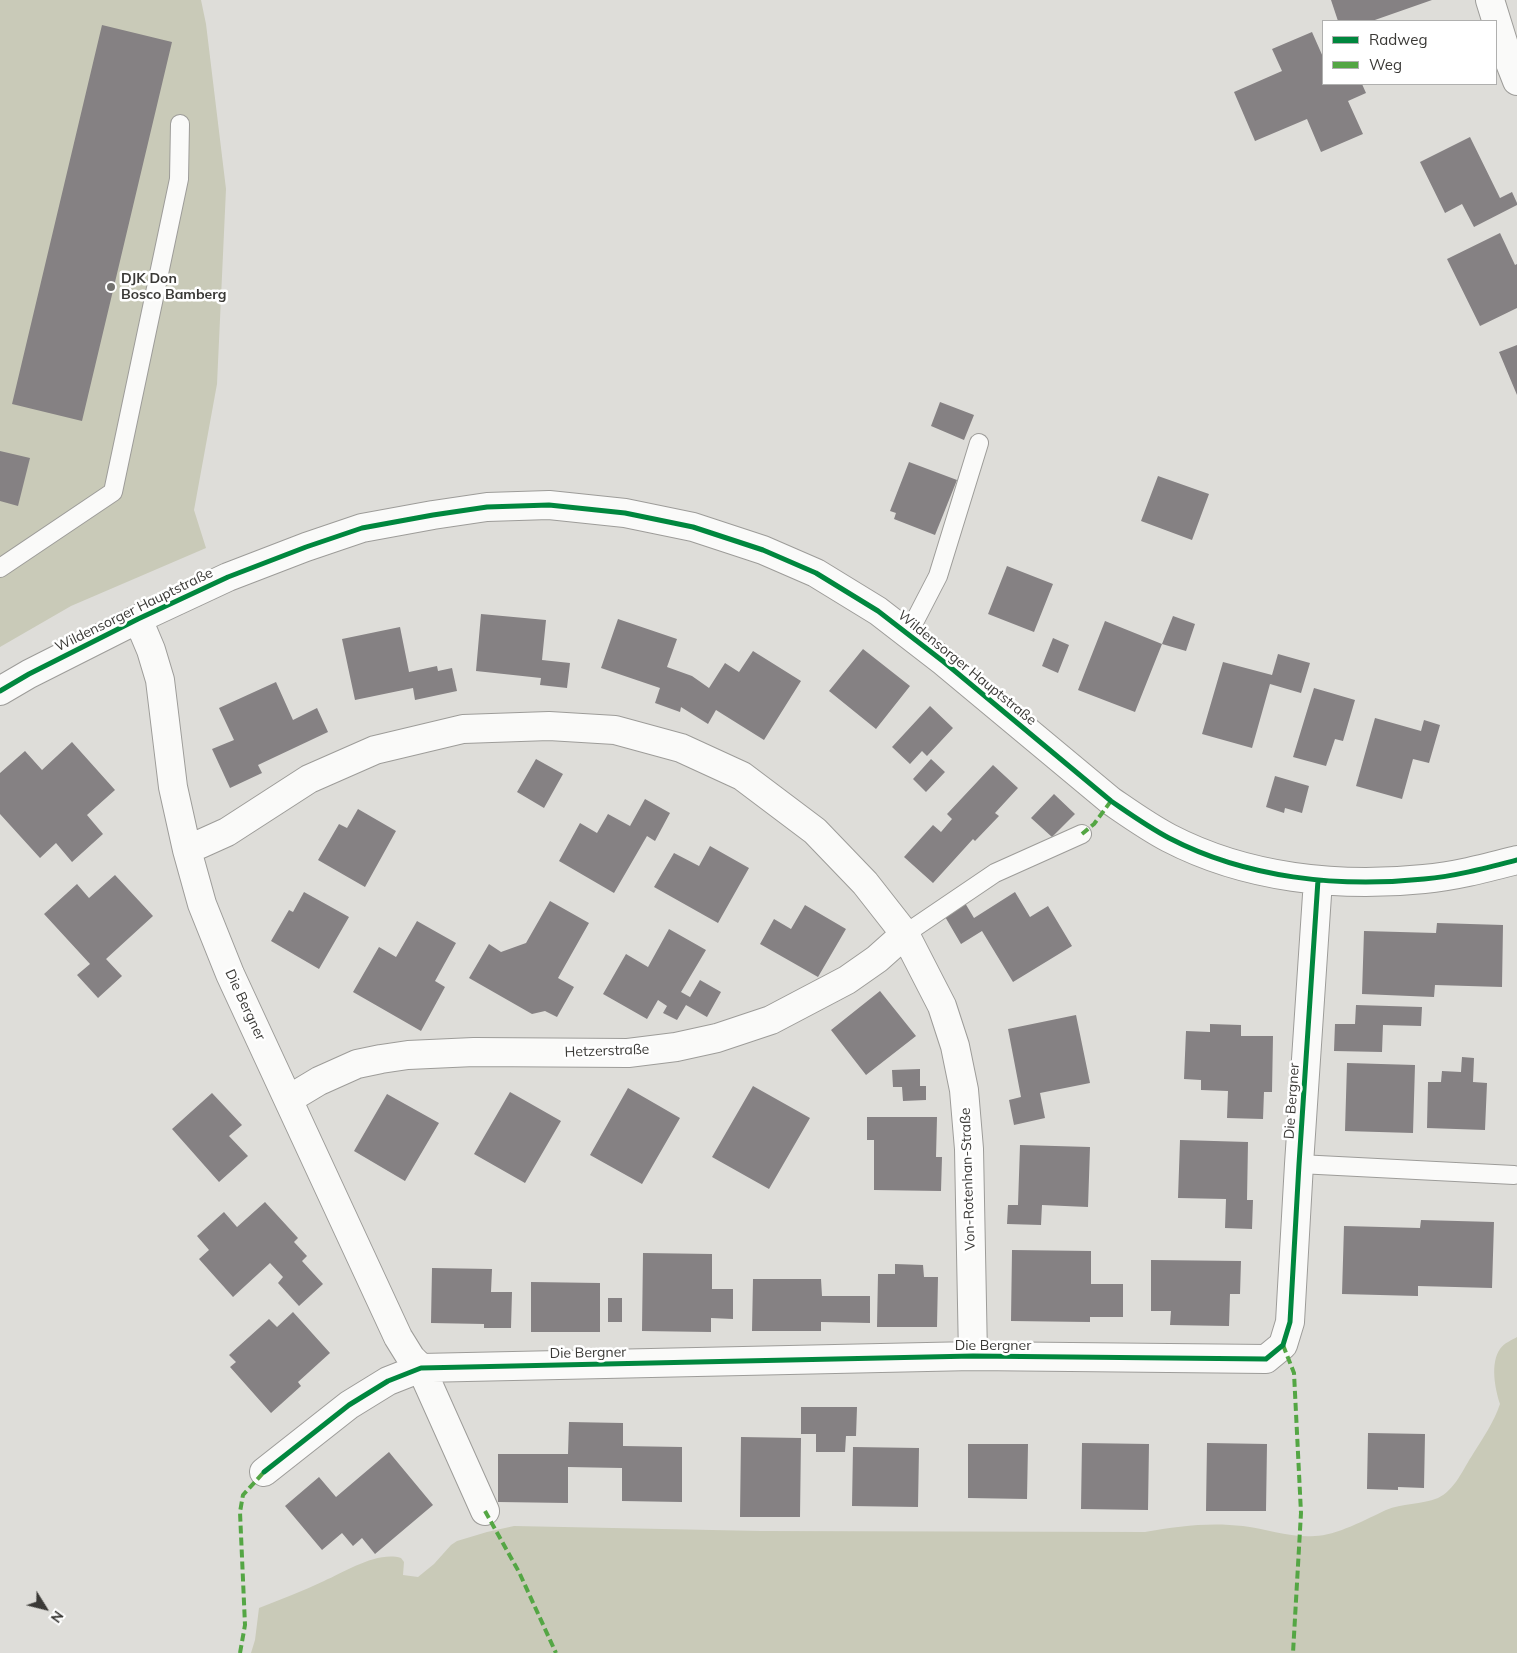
<!DOCTYPE html>
<meta charset="utf-8">
<style>
body{margin:0}
#map{position:relative;width:1517px;height:1653px;overflow:hidden;background:#deddd9;font-family:Mulish,sans-serif}
canvas{display:block}
.legend{position:absolute;left:1322px;top:20px;width:175px;height:65px;box-sizing:border-box;background:#fff;border:1px solid #b0b0af;margin:0;padding:6px 9px;list-style:none;font-size:15px;color:#3a3936}
.legend li{display:flex;align-items:center;gap:10px;height:25px}
.legend b{width:25px;border:1px solid #b0b0af}
.north{position:absolute;left:20px;top:1583px;width:50px;height:50px;-webkit-text-stroke:4px #fff;paint-order:stroke;rotate:126deg;font-size:14px;font-weight:700;line-height:20px;text-align:center;color:#3a3936}
.north::after{content:'';display:block;margin:auto;width:18px;height:22px;background:#3a3936;clip-path:polygon(50% 0,100% 100%,50% 72%,0 100%)}
</style>
<div id="map">
<canvas width="1517" height="1653"></canvas>
<ul class="legend">
<li><b style="height:6px;background:#00873e"></b>Radweg</li>
<li><b style="height:6px;background:#54a644"></b>Weg</li>
</ul>
<div class="north">N</div>
</div>
<script>
const context = document.querySelector('canvas').getContext('2d');
context.lineJoin = 'round';
function fill(path, color) {
  context.fillStyle = color;
  context.fill(path, 'evenodd');
}
function trace(path, color, width, dash) {
  context.strokeStyle = color;
  context.lineWidth = width;
  context.lineCap = dash ? 'butt' : 'round';
  context.setLineDash(dash || []);
  context.stroke(path);
}
function label(font, color, halo, rows, align = 'center') {
  context.font = font + ' Mulish,sans-serif';
  context.lineWidth = 5;
  context.setLineDash([]);
  context.textBaseline = 'middle';
  context.strokeStyle = halo;
  context.fillStyle = color;
  for (const [text, x, y, turn = 0] of rows) {
    context.save();
    context.translate(x, y);
    context.rotate((+turn || 0) * Math.PI / 180);
    context.textAlign = isNaN(turn) ? turn : align;
    if (halo) context.strokeText(text, 0, 0);
    context.fillText(text, 0, 0);
    context.restore();
  }
}
fill(new Path2D(`
 M0 0H201L206 24 226 189 217 384 194 510 206 548 71 606 0 647Z
 M1517 1337V1653H251L255 1640 259 1608C281 1599 303 1591 324 1581 345 1572 377 1551 401 1558L404 1562 403 1575 418 1577 434 1564 451 1545 457 1541 487 1532 514 1526 761 1531 1145 1532C1178 1526 1210 1522 1243 1526 1268 1529 1290 1538 1315 1536 1335 1536 1367 1519 1386 1510 1402 1503 1421 1505 1438 1498 1455 1490 1463 1469 1473 1454 1484 1436 1493 1424 1500 1404 1495 1389 1490 1363 1500 1349 1504 1343 1512 1340 1517 1337Z`), '#c9cab8');
fill(new Path2D(`
 M1331 0H1432L1372 21H1338Z
 M102 25 172 42 82 421 12 404Z
 M1312 32 1323 57V84H1362L1366 93 1348 101 1363 134 1321 152 1307 119 1255 141 1234 92 1282 71 1272 49Z
 M1470 137 1500 198 1512 192 1517 203V205L1474 227 1462 204 1445 213 1420 162Z
 M1500 233 1515 265 1517 264V308L1480 326 1447 259Z
 M1517 345V395L1499 352Z
 M940 402 974 415 964 440 931 426Z
 M0 451 30 458 18 506 0 501Z
 M909 462 957 480 935 535 894 519 896 513 890 511Z
 M1158 476 1209 494 1192 540 1141 521Z
 M1007 566 1053 584 1034 632 988 614Z
 M481 614 546 620 542 660 570 663 567 688 540 685 541 678 476 671Z
 M1173 616 1195 624 1186 651 1162 644 1135 712 1078 690 1105 621 1162 644Z
 M618 619 677 639 667 667 692 676 709 688 725 663 739 672 753 651 801 681 764 740 716 710 708 724 681 707 680 712 655 703 660 688 601 668Z
 M400 627 409 672 437 666 438 671 452 668 457 691 415 700 413 688 355 700 342 639Z
 M1053 638 1069 645 1058 673 1042 666Z
 M863 649 910 686 876 729 829 691Z
 M1278 654 1310 663 1301 693 1270 684 1252 748 1202 734 1223 662 1272 675Z
 M276 682 293 720 317 708 328 732 258 765 262 773 230 788 212 749 234 740 219 708Z
 M1314 688 1355 700 1343 741 1335 739 1326 766 1293 757Z
 M930 706 953 728 927 756 922 751 910 764 892 747Z
 M1375 718 1421 731 1424 720 1440 725 1429 763 1413 759 1402 799 1356 786Z
 M72 742 115 790 87 815 103 834 72 862 56 843 40 858 0 814V773L25 751 42 770Z
 M536 759 563 774 544 808 517 792Z
 M931 759 945 772 926 792 913 779Z
 M993 765 1018 788 995 813 999 816 975 841 973 839 933 883 904 857 933 825 941 832 952 819 947 814Z
 M1275 776 1309 786 1302 813 1285 808 1284 813 1266 807Z
 M1054 794 1075 814 1052 837 1031 818Z
 M645 799 670 813 655 841 647 836 614 893 559 861 580 823 597 833 608 814 630 826Z
 M358 809 396 831 365 887 318 860 339 824 347 828Z
 M710 846 749 868 718 923 654 887 674 853 699 866Z
 M115 875 153 916 106 959 122 976 98 998 77 975 90 964 44 914 77 884 89 898Z
 M304 892 349 917 319 969 271 941 289 910 293 912Z
 M1015 892 1030 917 1048 906 1072 946 1013 982 982 931 961 944 944 915 965 903 974 918Z
 M550 901 589 923 558 978 574 987 557 1017 545 1011 532 1014 469 978 489 944 501 952 526 943Z
 M805 905 846 929 818 977 760 944 774 919 791 929Z
 M417 921 456 943 435 981 445 987 421 1031 353 992 379 947 396 957Z
 M1437 923 1503 925 1502 987 1435 985 1434 997 1362 994 1364 931 1436 933Z
 M669 929 706 950 681 992 690 997 700 980 721 992 707 1017 686 1005 677 1020 663 1013 667 1006 658 1000 647 1019 603 994 626 954 648 967Z
 M880 991 916 1036 866 1075 831 1030Z
 M1356 1005 1422 1007 1421 1026 1383 1025 1382 1052 1334 1051 1335 1024H1355Z
 M1076 1015 1090 1083 1040 1093 1045 1118 1014 1125 1009 1100 1021 1097 1008 1029Z
 M1210 1024 1241 1025V1036H1273L1272 1092H1264L1263 1119 1227 1118 1228 1091 1201 1090V1080L1184 1079 1186 1031 1210 1032Z
 M1462 1057 1474 1058 1473 1082 1487 1083 1485 1130 1427 1128 1428 1082H1441L1442 1071 1461 1072Z
 M1347 1063 1415 1065 1413 1133 1345 1131Z
 M920 1069V1086H926V1100L903 1101 902 1087H893L892 1070Z
 M753 1086 810 1118 769 1189 712 1157Z
 M628 1088 680 1118 642 1184 590 1155Z
 M510 1092 561 1121 525 1183 474 1154Z
 M212 1093 242 1125 229 1136 248 1156 219 1182 172 1129Z
 M387 1094 439 1123 405 1181 354 1151Z
 M867 1117H937L936 1157H942L941 1191 874 1190V1140H867Z
 M1180 1140 1248 1142 1247 1200H1253L1252 1229 1225 1228 1226 1199 1178 1198Z
 M1020 1145 1090 1147 1088 1207 1042 1205 1041 1225 1007 1224 1008 1205H1018Z
 M265 1202 298 1238 294 1242 307 1256 302 1261 323 1284 299 1306 278 1283 283 1277 270 1263 233 1297 199 1259 209 1250 197 1236 224 1212 237 1227Z
 M1421 1220 1494 1222 1492 1288 1418 1286V1296L1342 1294 1344 1226 1420 1228Z
 M1012 1250 1091 1251V1284H1123V1317H1090V1322L1011 1321Z
 M643 1253 712 1254V1289H733V1319L711 1318V1332L642 1331Z
 M1151 1260 1241 1261 1240 1294H1230L1229 1326 1170 1325 1171 1311H1151Z
 M895 1264 923 1265 924 1277H938L937 1327H877L878 1274H895Z
 M432 1268 492 1269 491 1292H512L511 1328H484V1324L431 1323Z
 M753 1279H821L822 1296H870V1323L821 1322V1331H752Z
 M531 1282 600 1283V1332H531Z
 M608 1298H622V1322H608Z
 M293 1312 330 1353 298 1382 301 1386 271 1413 230 1367 236 1362 229 1355 269 1319 277 1327Z
 M801 1407H857L856 1436H846L845 1452H816V1434H801Z
 M569 1422 623 1423V1446L682 1447V1502L622 1501V1468L568 1467V1503L498 1502V1454H568Z
 M1368 1433 1425 1434 1424 1488 1398 1487V1490L1367 1489Z
 M741 1437 801 1438 800 1517H740Z
 M1082 1443 1149 1444 1148 1510 1081 1509Z
 M1207 1443 1267 1444 1266 1511H1206Z
 M968 1444H1028L1027 1499 968 1498Z
 M853 1447 919 1448 918 1507 852 1506Z
 M389 1452 433 1505 375 1554 362 1538 353 1546 342 1533 322 1550 285 1506 319 1477 336 1497Z`), '#858183');
const lane = new Path2D(`
 M0 568 113 492 179 179 180 124
 M908 634 938 576 979 443
 M905 934 995 873 1082 834
 M1299 1164 1514 1175`);
const street = new Path2D(`
 M1490 0 1508 58 1517 81
 M138 619 151 650 160 680 173 787 187 850 202 904 230 974 398 1337 411 1358 421 1368 485 1511
 M0 691 29 674 138 619 228 577 306 547 362 528 433 515 487 507 549 505 625 513 693 527 763 550 816 573 878 611 944 662 1111 801C1130 814 1148 827 1169 838 1246 878 1338 888 1424 879 1456 876 1486 868 1517 860
 M187 850 227 832 309 779 375 750 463 729 549 726 615 730 681 748 742 776 815 831 865 883 905 934 942 1006 955 1046 964 1090 969 1149 973 1356
 M289 1099 319 1081 357 1064 381 1059 408 1055 474 1052 628 1053 676 1047 717 1038 771 1020 847 980 877 959 905 934
 M264 1472 349 1405 388 1381 421 1368 973 1356 1266 1359 1283 1345 1290 1322 1299 1164 1318 880`);
trace(lane, '#9d9c99', 20);
trace(street, '#9d9c99', 30);
trace(lane, '#fafaf9', 18);
trace(street, '#fafaf9', 28);
trace(new Path2D(`
 M1082 834 1094 824 1111 801
 M1283 1345 1294 1373 1301 1513 1293 1653
 M485 1511 519 1572 556 1653
 M240 1653 245 1625 240 1512 243 1495 264 1472`), '#54a644', 4, [8, 4]);
trace(new Path2D(`
 M0 691 29 674 138 619 228 577 306 547 362 528 433 515 487 507 549 505 625 513 693 527 763 550 816 573 878 611 944 662 1111 801C1130 814 1148 827 1169 838 1246 878 1338 888 1424 879 1456 876 1486 868 1517 860
 M264 1472 349 1405 388 1381 421 1368 973 1356 1266 1359 1283 1345 1290 1322 1299 1164 1318 880`), '#00873e', 5);
for (const [x, y, r, color] of [
 [111,287,5,"#73726f"]
]) {
  const dot = new Path2D();
  dot.arc(x, y, r, 0, 2 * Math.PI);
  context.fillStyle = color;
  context.fill(dot);
  trace(dot, '#fff', 2);
}
label('bold 14px', '#3a3936', '#fff', [
 ["DJK Don",121,279],
 ["Bosco Bamberg",121,295]
], 'left');
label('14px', '#3a3936', '#fff', [
 ["Wildensorger Hauptstraße",134,610,-26],
 ["Wildensorger Hauptstraße",967,668,39],
 ["Die Bergner",245,1005,65],
 ["Hetzerstraße",607,1051,-2],
 ["Die Bergner",1292,1101,-86],
 ["Von-Rotenhan-Straße",968,1179,-92],
 ["Die Bergner",993,1346],
 ["Die Bergner",588,1353,-1]
]);
</script>
